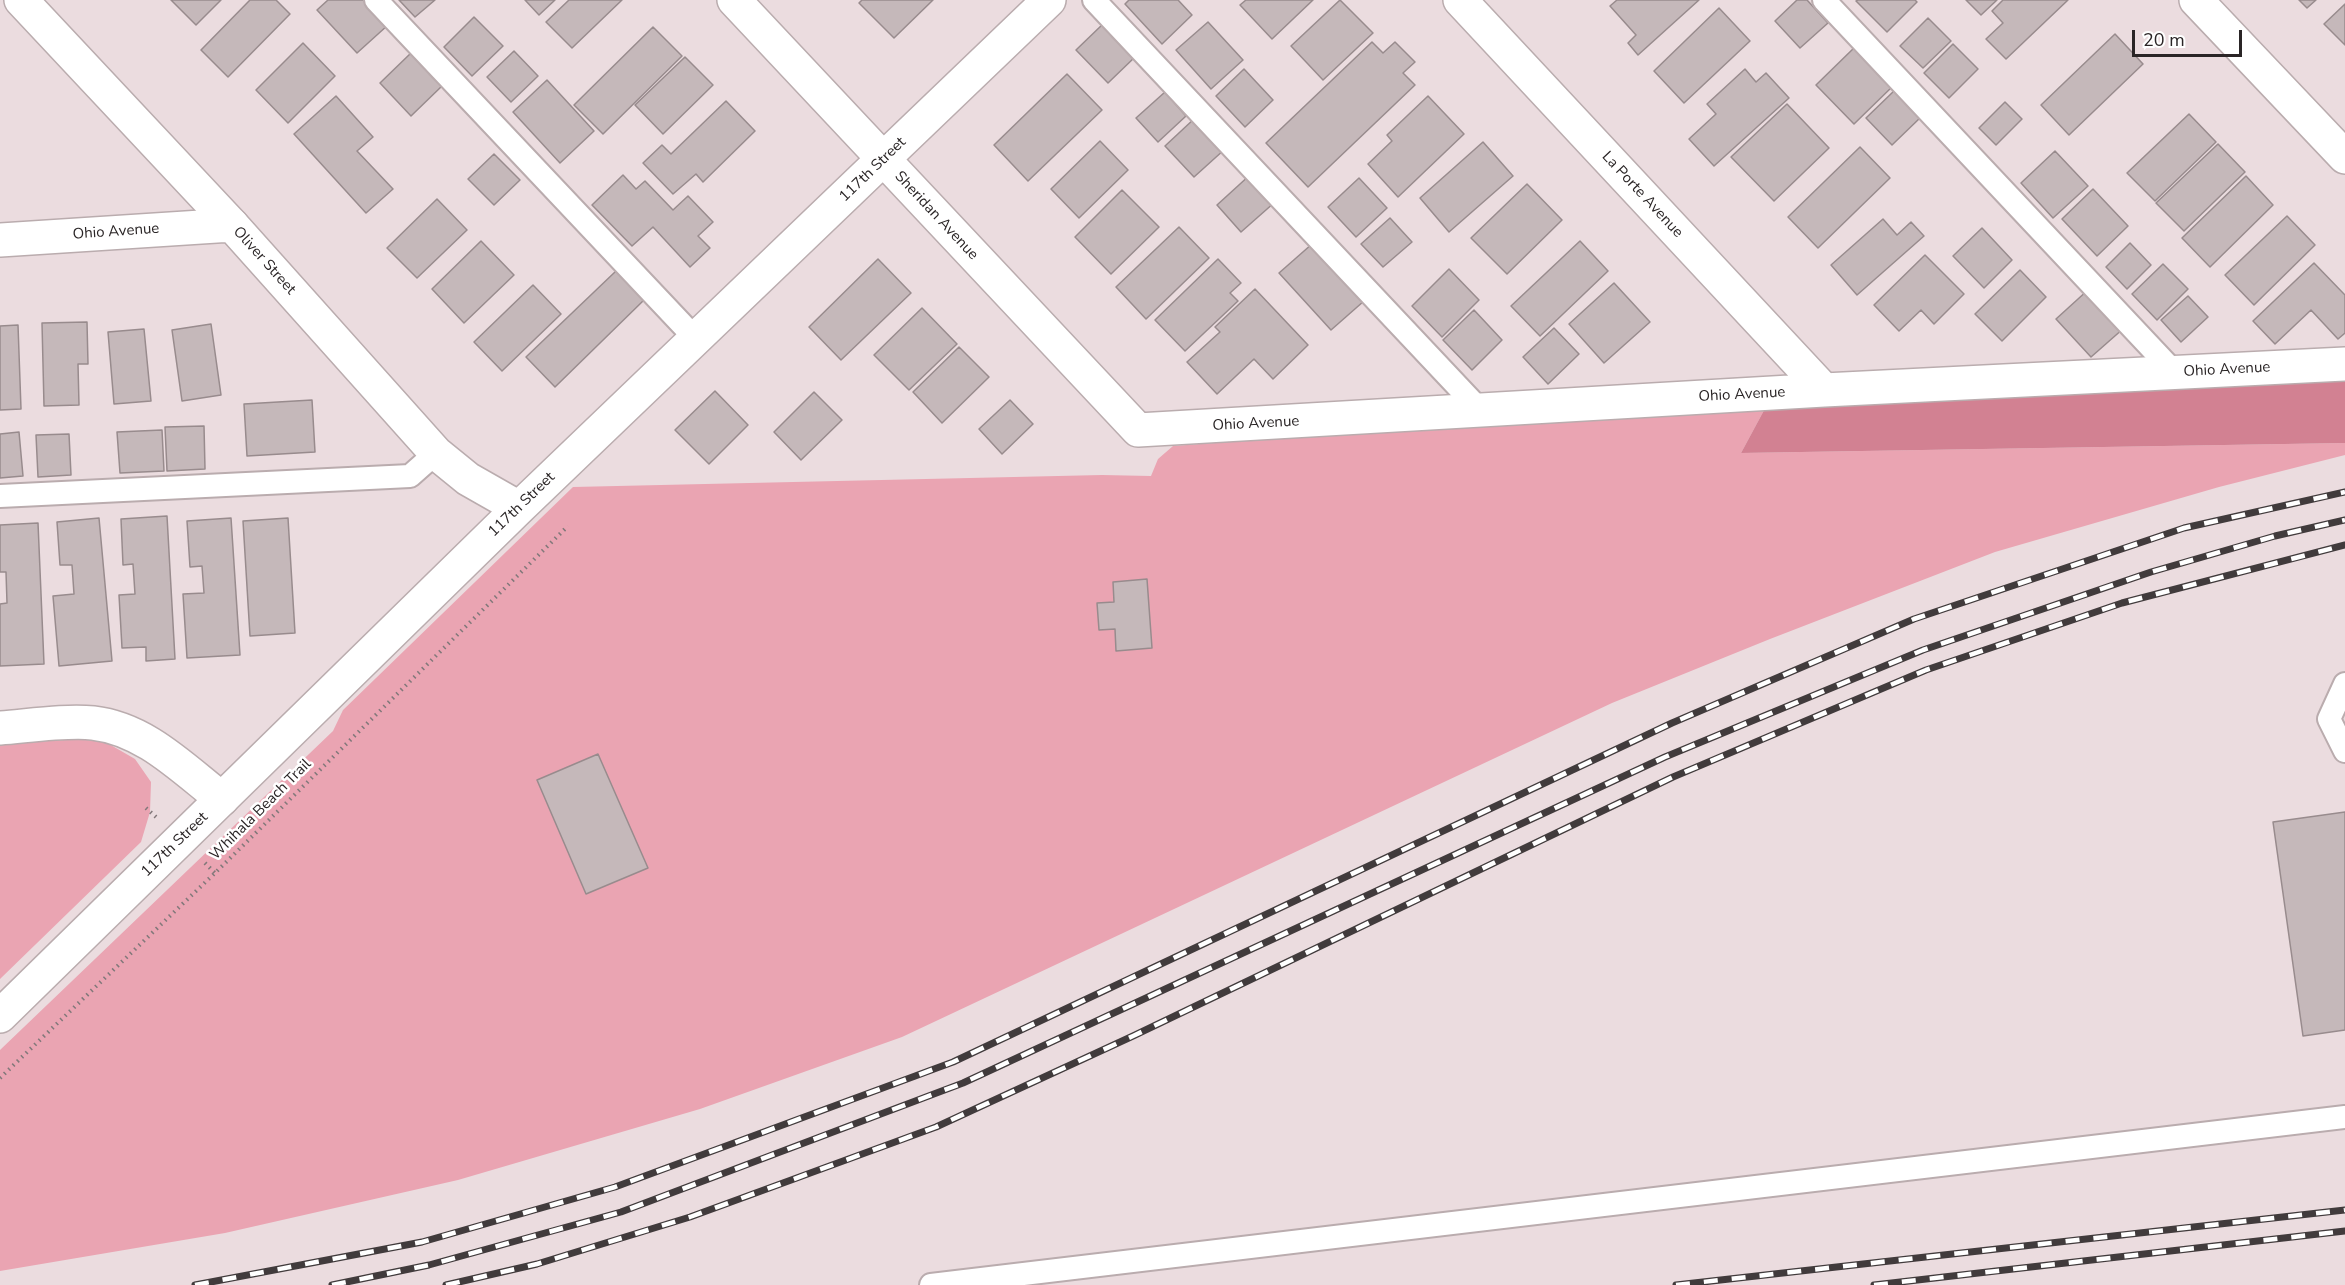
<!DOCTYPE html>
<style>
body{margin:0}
#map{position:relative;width:2345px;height:1285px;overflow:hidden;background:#ebdcdf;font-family:"Nunito Sans",sans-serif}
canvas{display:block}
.scale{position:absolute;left:2132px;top:30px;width:110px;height:27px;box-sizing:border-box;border:3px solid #2a2526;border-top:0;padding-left:8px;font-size:18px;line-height:21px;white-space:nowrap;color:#2a2526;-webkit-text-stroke:4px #fff;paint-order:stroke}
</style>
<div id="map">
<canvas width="2345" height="1285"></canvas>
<div class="scale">20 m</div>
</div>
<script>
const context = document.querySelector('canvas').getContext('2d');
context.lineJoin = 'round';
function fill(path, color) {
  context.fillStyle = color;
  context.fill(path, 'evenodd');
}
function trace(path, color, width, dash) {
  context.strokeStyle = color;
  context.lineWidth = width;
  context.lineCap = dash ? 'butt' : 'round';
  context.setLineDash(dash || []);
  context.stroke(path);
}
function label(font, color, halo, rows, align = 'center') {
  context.font = font + ' "Nunito Sans",sans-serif';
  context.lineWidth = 5;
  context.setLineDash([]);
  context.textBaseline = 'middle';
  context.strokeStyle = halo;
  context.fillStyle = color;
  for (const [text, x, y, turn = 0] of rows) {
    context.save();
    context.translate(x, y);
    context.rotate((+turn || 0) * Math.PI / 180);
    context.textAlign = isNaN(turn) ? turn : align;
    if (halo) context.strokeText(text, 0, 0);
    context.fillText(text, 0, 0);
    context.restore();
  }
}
fill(new Path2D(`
 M1769 401 1741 453 2345 443V455L2219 487 1995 552 1770 639 1612 703 902 1037 700 1109 458 1180 225 1233 0 1271V1050L333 731 343 710 573 487 1102 475 1151 476 1158 459 1173 446Z
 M80 739 102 740 135 759 151 782 150 812 141 842 0 979V744Z`), '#eaa4b2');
fill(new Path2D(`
 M2345 375V443L1741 453 1769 401Z`), '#d28192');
const building = new Path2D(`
 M171 0H221L196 25Z
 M250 0H276L290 14 228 77 201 50Z
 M328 0H365L388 25 357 53 317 10Z
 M399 0H435L415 17Z
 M525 0H555L539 15Z
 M569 0H622L572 48 546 22Z
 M862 0H933L894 38 859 3Z
 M1129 0H1178L1192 15 1162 44 1125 4Z
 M1246 0H1313L1272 39 1240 5Z
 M1340 0 1373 33 1323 80 1291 46Z
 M1617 0H1699L1638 55 1628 43 1636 35 1610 6Z
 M1797 0H1807L1828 23 1800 48 1775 21Z
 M1858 0H1915L1917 2 1887 32 1856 1Z
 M1966 0H1997L1981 15Z
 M2003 0H2068L2006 59 1986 39 2003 23 1992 11Z
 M2299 0H2316L2307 8Z
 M2345 4V45L2324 24Z
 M1719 8 1750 41 1684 103 1654 71Z
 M474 17 503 46 472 76 444 47Z
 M1928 18 1951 41 1923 68 1900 46Z
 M1208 22 1243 60 1211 89 1176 50Z
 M1104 23 1136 56 1108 83 1076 50Z
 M653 27 682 56 603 134 574 105Z
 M2115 34 2143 64 2069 135 2041 105Z
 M1372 42 1383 53 1395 42 1415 62 1403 73 1415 85 1308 187 1266 143Z
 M303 43 335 76 288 123 256 90Z
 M1953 44 1978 69 1949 98 1924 73Z
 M1857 45 1895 84 1854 124 1816 85Z
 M514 51 538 76 511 102 487 77Z
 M412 52 443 85 411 116 380 83Z
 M685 57 713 85 663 134 635 105Z
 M1244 69 1273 100 1245 127 1216 96Z
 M1745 69 1756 82 1766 73 1789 98 1714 166 1689 139 1716 114 1707 104Z
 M1067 74 1102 110 1028 181 994 145Z
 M547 80 594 131 560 163 513 112Z
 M1895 90 1921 117 1892 145 1866 118Z
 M1165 92 1186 116 1158 142 1136 118Z
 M336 96 373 137 357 151 393 189 366 213 294 134Z
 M1428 96 1464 134 1398 197 1368 164 1392 141 1387 135Z
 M726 101 755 131 703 182 696 174 673 194 643 163 662 145 671 154Z
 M2005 102 2022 119 1996 145 1979 128Z
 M1787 104 1829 148 1774 201 1731 157Z
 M2189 114 2216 142 2155 201 2127 173Z
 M1195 118 1225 149 1194 177 1165 146Z
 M1100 141 1128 170 1079 218 1051 189Z
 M1483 142 1513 176 1449 232 1420 198Z
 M2218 144 2245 172 2184 231 2156 203Z
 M1860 147 1890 178 1818 248 1788 217Z
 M2055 151 2088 186 2053 218 2021 183Z
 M494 154 520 180 494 205 468 179Z
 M1251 174 1275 202 1241 232 1217 205Z
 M623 175 636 189 645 181 673 210 688 196 713 222 698 236 710 248 690 267 653 227 632 246 592 205Z
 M2246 176 2273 205 2210 267 2182 238Z
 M1359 178 1387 208 1356 237 1328 207Z
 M1527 184 1562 220 1507 274 1471 238Z
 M2093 189 2128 226 2097 256 2062 219Z
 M1122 190 1159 227 1111 274 1075 237Z
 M437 199 467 230 417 278 387 248Z
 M2287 216 2315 245 2254 305 2225 275Z
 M1390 218 1412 242 1383 267 1361 244Z
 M1883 219 1897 235 1911 222 1924 236 1857 295 1831 265Z
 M1179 227 1209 258 1146 319 1116 287Z
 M1982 228 2012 260 1984 288 1953 256Z
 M481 241 514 275 464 323 432 289Z
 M1580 241 1608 271 1540 336 1511 306Z
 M2130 243 2151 265 2127 289 2106 267Z
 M1312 244 1364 301 1331 330 1279 273Z
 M1925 255 1964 294 1934 324 1921 310 1899 331 1874 305Z
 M878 259 911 293 841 360 809 327Z
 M1218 259 1241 283 1230 293 1238 301 1185 351 1155 320Z
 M2314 263 2345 295V333L2338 339 2311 310 2275 344 2253 321Z
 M2163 264 2188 289 2157 320 2132 294Z
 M1449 269 1479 300 1442 337 1412 306Z
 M2020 270 2046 297 2002 341 1975 314Z
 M616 271 644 300 555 387 526 357Z
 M1614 283 1650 322 1604 363 1569 324Z
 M533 285 561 314 502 371 474 342Z
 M1255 289 1308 345 1273 379 1254 359 1217 394 1187 362 1220 332 1215 327Z
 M2089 289 2124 328 2091 357 2056 319Z
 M2188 296 2208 317 2181 342 2161 320Z
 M922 308 957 344 909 390 874 355Z
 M1474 310 1502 340 1472 370 1443 340Z
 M87 322 88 364H78L79 405 44 406 42 323Z
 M211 324 221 395 182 401 172 330Z
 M18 325 21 409 0 410V326Z
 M1554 328 1579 354 1548 384 1523 357Z
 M144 329 151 401 114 404 108 332Z
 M959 347 989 377 942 423 913 392Z
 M715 391 748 425 709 464 675 430Z
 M814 392 842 420 801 460 774 432Z
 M312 400 315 452 247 456 244 404Z
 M1010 400 1033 424 1002 454 979 429Z
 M204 426 205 469 167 471 165 427Z
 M162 430 164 471 120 473 117 432Z
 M19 432 23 476 0 478V434Z
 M69 434 71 475 38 477 36 435Z
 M167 516 175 659 146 661V647L122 648 119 595 135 594 133 564 123 565 121 519Z
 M99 518 112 661 59 666 53 596 74 594 72 565H60L57 522Z
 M231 518 240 655 187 658 183 594 204 593 202 566 190 567 187 521Z
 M288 518 295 633 250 636 243 521Z
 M38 523 44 664 0 666V604L7 603 6 572H0V525Z
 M1147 579 1152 648 1116 651 1115 629 1099 630 1097 603 1114 602 1113 582Z
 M598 754 648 868 586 894 537 780Z
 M2345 812V1030L2303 1036 2273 822Z`);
fill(building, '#c5b8ba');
trace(building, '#988b8d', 1.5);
const lane = new Path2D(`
 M376 0 695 338
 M1094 0 1480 410
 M1824 0 2175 373
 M0 496 410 476 436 453
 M2345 684 2329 719 2345 751
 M931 1285 2345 1117`);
const street = new Path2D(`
 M21 0 232 225
 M734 0 1138 430 1824 390 2345 364
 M1460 0 1824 390
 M2196 0 2345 157
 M0 728C27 726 67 720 93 723 145 729 182 768 222 799`);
const secondary = new Path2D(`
 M0 240 232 225 436 453 468 479 519 508
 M0 1016 519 508 1049 0`);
trace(lane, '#baacae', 26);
trace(street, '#baacae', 36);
trace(secondary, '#baacae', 36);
trace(new Path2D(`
 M146 808 156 817
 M205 863 215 873
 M0 1078 215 873 568 526`), '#82787a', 4, [1.5, 4.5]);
trace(lane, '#fff', 22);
trace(street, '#fff', 33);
trace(secondary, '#fff', 33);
const rail = new Path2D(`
 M195 1285 422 1242 615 1187 953 1062 1672 723 1914 619 2184 528 2345 492
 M332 1285 429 1265 621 1212 963 1083 1665 757 1923 650 2151 572 2275 536 2345 520
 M446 1285 537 1264 690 1217 936 1127 1133 1036 1673 777 1926 670 2122 603 2345 545
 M1676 1285 2345 1210
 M1874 1285 2345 1231`);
trace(rail, '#413b3c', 7);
trace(rail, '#fff', 4.5, [14]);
label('15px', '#2a2526', '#fff', [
 ["117th Street",873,170,-44],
 ["La Porte Avenue",1642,195,47],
 ["Sheridan Avenue",936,216,47],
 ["Ohio Avenue",116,232,-4],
 ["Oliver Street",264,261,48],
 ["Ohio Avenue",2227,370,-3],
 ["Ohio Avenue",1742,395,-3],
 ["Ohio Avenue",1256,424,-3],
 ["117th Street",522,505,-44],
 ["Whihala Beach Trail",261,810,-45],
 ["117th Street",175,845,-44]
]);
</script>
